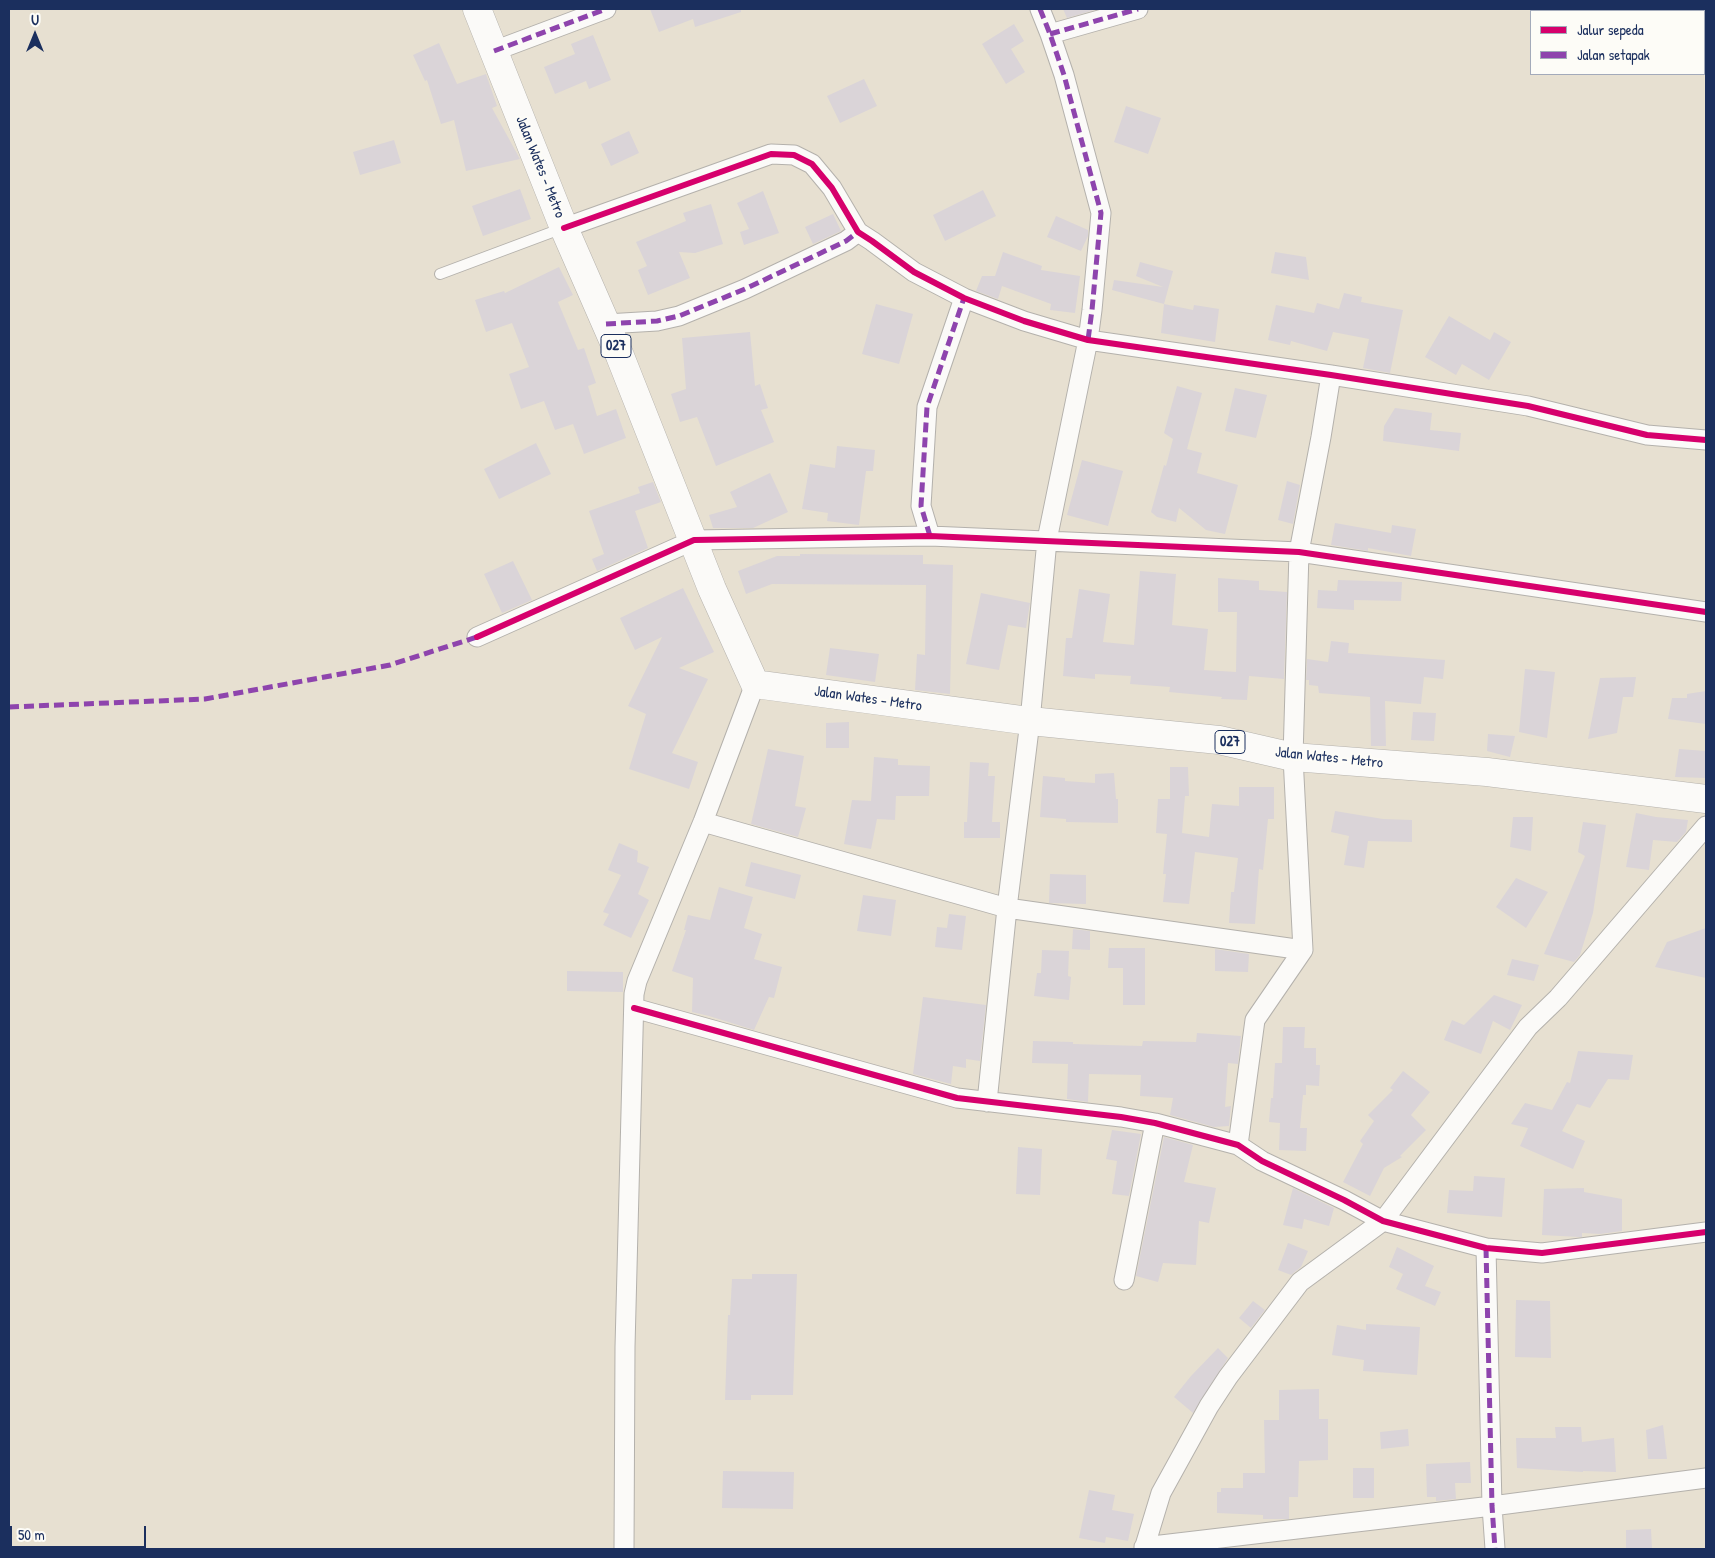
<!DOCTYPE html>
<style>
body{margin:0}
#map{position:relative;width:1715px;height:1558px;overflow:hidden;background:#e7e0d1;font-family:"Patrick Hand",sans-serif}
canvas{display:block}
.frame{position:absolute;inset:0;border:10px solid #1b2f5e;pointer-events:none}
.legend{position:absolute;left:1530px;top:10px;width:175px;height:65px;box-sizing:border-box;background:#fdfcf7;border:1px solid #a3aaba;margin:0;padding:6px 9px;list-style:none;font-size:15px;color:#1b2f5e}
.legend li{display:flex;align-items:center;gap:10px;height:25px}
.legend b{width:25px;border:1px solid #a3aaba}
.north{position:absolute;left:10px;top:10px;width:50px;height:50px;-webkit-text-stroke:4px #fdfcf7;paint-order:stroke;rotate:0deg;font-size:14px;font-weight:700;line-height:20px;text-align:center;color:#1b2f5e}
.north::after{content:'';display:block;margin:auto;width:18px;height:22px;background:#1b2f5e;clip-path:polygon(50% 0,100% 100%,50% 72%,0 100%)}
.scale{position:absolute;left:10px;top:1526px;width:136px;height:22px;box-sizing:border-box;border:2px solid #1b2f5e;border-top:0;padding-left:6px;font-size:15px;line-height:18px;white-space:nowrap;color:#1b2f5e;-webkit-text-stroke:4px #fdfcf7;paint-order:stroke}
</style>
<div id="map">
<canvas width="1715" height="1558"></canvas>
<div class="frame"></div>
<ul class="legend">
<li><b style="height:6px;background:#d6006c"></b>Jalur sepeda</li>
<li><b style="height:6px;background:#8e44ad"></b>Jalan setapak</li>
</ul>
<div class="north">U</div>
<div class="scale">50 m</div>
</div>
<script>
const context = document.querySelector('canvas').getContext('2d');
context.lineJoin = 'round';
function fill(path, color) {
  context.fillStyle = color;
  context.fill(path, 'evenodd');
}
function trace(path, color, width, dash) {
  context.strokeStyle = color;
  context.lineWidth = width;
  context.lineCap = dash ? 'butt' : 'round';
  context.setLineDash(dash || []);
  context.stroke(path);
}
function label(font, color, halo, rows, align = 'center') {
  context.font = font + ' "Patrick Hand",sans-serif';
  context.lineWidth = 4.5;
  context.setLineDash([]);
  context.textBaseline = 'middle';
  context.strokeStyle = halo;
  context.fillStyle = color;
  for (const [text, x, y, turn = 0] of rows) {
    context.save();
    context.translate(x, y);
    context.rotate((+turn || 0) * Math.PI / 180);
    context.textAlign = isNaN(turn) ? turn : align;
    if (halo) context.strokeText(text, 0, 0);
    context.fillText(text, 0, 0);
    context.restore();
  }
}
fill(new Path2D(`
 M650 9H741V12L695 27 693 19 659 32Z
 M1063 9H1098L1067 18Z
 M1014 24 1024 41 1011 49 1025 72 1006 84 982 44Z
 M593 35 611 80 589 89 586 81 555 94 544 67 575 54 571 44Z
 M439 43 457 84 486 74 497 106 492 108 520 159 466 171 454 120 441 124 427 80 425 81 413 55Z
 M864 79 877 106 840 123 827 96Z
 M1126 106 1161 118 1148 154 1114 142Z
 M629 131 639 153 611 166 601 144Z
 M394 140 401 163 360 175 353 152Z
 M520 189 531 219 483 236 472 206Z
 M983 190 996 216 945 241 933 215Z
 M763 191 779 233 744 245 740 232 749 229 737 203Z
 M711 204 723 244 695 253 679 252 690 278 648 295 638 270 647 266 636 242 686 221 683 213Z
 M833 214 841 231 813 244 805 227Z
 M1056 216 1088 230V236L1081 251 1047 237Z
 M1003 252 1042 266 1041 270 1080 276 1075 313 1050 310 1051 304 1002 286 998 299 976 291 982 276H995Z
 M1275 252 1306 257 1309 280 1271 273Z
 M1140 262 1173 271 1164 304 1112 290 1114 280 1163 287 1136 276Z
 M559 267 573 295 558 302 578 350 584 348 596 383 588 386 597 416 616 409 626 438 584 454 573 424 555 430 544 401 521 409 509 374 529 367 512 323 486 332 475 300 504 291 505 293Z
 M1344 293 1362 297 1361 302 1403 310 1390 373 1363 368 1369 339 1333 332 1327 351 1291 341 1290 345 1268 340 1276 305 1314 313 1317 303 1339 309Z
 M876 304 913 314 899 364 862 354Z
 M1164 304 1193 310 1194 305 1219 309 1215 342 1161 333Z
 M1449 316 1490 340 1494 332 1511 342 1489 380 1462 364 1456 375 1425 357Z
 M750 332 755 386 760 384 768 408 761 410 774 442 716 466 697 417 680 422 671 394 686 389 682 338Z
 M1177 386 1202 393 1187 449 1202 453 1197 473 1238 485 1225 534 1206 530 1179 508 1176 522 1157 517 1151 512 1164 465 1166 466 1173 439 1164 433Z
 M1235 388 1267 395 1256 438 1225 431Z
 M1395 408 1432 413 1430 430 1461 433 1459 451 1383 441 1384 426Z
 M536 443 551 474 499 499 484 469Z
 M837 446 875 450 873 471H866L859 525 827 521 828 513 802 509 810 464 835 468Z
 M1082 460 1123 471 1108 526 1067 515Z
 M770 473 788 512 753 528H713L709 515 737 507 730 492Z
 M1287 481 1300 485 1293 524 1278 520Z
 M653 482 661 502 635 511 648 548 597 571 592 559 604 554 589 511 640 493 638 487Z
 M1335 523 1391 533 1392 525 1416 529 1411 556 1368 548V551L1331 545Z
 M800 554 923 555V564L953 565 950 694 915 690 917 654 925 655 926 585 772 584 746 594 738 571 777 556H800Z
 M513 561 532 600 502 613 484 574Z
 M1140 571 1176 574 1172 625 1208 629 1204 670 1236 672 1237 612H1218V578L1259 581V590L1287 592 1284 679 1249 676 1247 700 1221 699 1222 697 1169 692 1170 687 1130 684 1131 676 1095 674V679L1063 676 1066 638H1072L1079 589 1110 594 1103 642 1134 645Z
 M1338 580 1402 582 1401 601 1354 600V610L1317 608 1318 590 1337 591Z
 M683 588 714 652 679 668 708 679 672 753 698 762 689 789 629 769 646 714 628 706 662 637 635 650 620 618Z
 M981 593 1030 603 1026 628 1008 625 999 670 966 664Z
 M1331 641 1349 643 1348 653 1445 660 1443 679 1424 677 1421 704 1385 701 1386 746H1371L1370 697 1319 693 1318 686 1309 685V680H1306L1307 659 1328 662Z
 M830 648 879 654 875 682 826 675Z
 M1525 669 1555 672 1547 738 1519 732Z
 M1636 677 1633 697H1623L1617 733 1588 739 1600 678Z
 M1706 691V724L1668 719 1672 698H1687V694Z
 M1413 712 1436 713 1434 741 1411 740Z
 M849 722V748H826V723Z
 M1488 734 1515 736 1510 757 1487 751Z
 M768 749 804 756 795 806 806 808 798 837 751 824Z
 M1679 749 1706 751V778L1675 777Z
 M874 757 898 759V765L930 766 929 796H896L895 820 877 819 871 849 844 844 852 800 871 801Z
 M970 762 989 763 988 776H995L992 822H1000V838H964V822H967Z
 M1170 767H1188L1189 796H1185L1182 833 1209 837 1212 804 1239 806V787H1274V819H1268L1263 870 1259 869 1255 924 1229 923 1231 892H1234L1238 858 1195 852 1189 904 1163 902 1166 874H1163L1167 834 1156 833 1158 799H1170Z
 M1114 773 1116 799H1118V823L1066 822V819L1040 817 1043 776 1065 778V781L1095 783V774Z
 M1335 811 1383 819 1412 820V842L1368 841 1364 868 1344 865 1349 836 1331 832Z
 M1636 813 1656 817 1688 820 1686 832 1677 842 1653 840 1649 870 1626 867Z
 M1513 817H1533L1531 851 1510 847Z
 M1583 822 1606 825 1593 913 1580 955 1574 962 1544 954 1585 856 1578 852Z
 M619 843 638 851 637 862 649 867 638 894 649 900 631 938 603 925 609 914 603 912 621 875 608 870Z
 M751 862 801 875 795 899 745 886Z
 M1050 874 1086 875V904L1049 903Z
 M1516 878 1548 892 1526 928 1496 907Z
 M719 887 753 897 744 928 762 934 754 959 782 967 774 998 769 997 754 1030 709 1016 692 1012 693 978 672 971 686 930H684L688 915 710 920Z
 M863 895 896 900 891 936 857 931Z
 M949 914 966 916 962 950 935 947 937 927 947 928Z
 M1706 928V978L1655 967 1667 942Z
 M1073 929 1090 931V950L1072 949Z
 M1109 948H1145V1005H1123V968H1108Z
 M1215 949 1249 954 1248 972 1215 971Z
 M1042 950 1069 951 1068 976 1071 977 1069 1000 1034 996 1037 973H1041Z
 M1512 959 1539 965 1534 981 1507 975Z
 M567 971 623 972V992L567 991Z
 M1494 995 1522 1005 1510 1030 1493 1021 1481 1054 1444 1040 1452 1020 1464 1025Z
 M923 997 986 1005 980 1061 966 1059V1068L953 1066 951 1084 913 1074Z
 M1283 1027H1305L1304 1048H1316V1065H1320L1319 1086 1306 1085V1095H1303L1300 1128H1307L1306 1151 1279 1150 1280 1123 1269 1122 1271 1098H1273L1275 1063H1282Z
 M1197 1033 1241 1036 1238 1064 1228 1063 1225 1107 1231 1106 1229 1126 1214 1127 1170 1115 1173 1098 1140 1096 1141 1075 1089 1074 1088 1102 1067 1099 1068 1064 1032 1063 1033 1041 1073 1042V1044L1142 1046 1143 1041 1196 1042Z
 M1578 1051 1633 1055 1629 1080 1608 1079 1590 1108 1577 1104 1562 1131 1585 1141 1573 1169 1520 1146 1528 1128 1511 1124 1525 1103 1552 1110 1567 1082 1570 1083Z
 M1403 1071 1430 1092 1411 1115 1426 1130 1400 1156 1402 1157 1384 1168 1370 1196 1343 1182 1363 1144 1360 1141 1374 1121 1368 1115 1393 1090 1390 1088Z
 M1112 1130 1141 1134 1129 1196 1112 1194 1117 1161 1106 1159Z
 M1164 1137 1193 1145 1184 1182 1216 1188 1209 1223 1199 1221 1196 1265 1163 1263 1158 1282 1136 1276Z
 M1018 1147 1042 1149 1040 1195 1016 1194Z
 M1474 1176 1505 1178 1502 1217 1447 1213 1449 1190 1473 1191Z
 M1293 1188 1334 1208 1329 1226 1304 1219 1302 1229 1283 1225Z
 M1584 1188V1192L1622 1199V1231L1600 1234 1582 1233V1237H1579L1542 1235 1544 1189Z
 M1288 1243 1308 1251 1301 1267 1291 1275 1278 1270Z
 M1397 1247 1434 1266 1425 1286 1441 1292 1435 1306 1396 1289 1403 1274 1389 1267Z
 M752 1274H797L793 1395H751V1400H725L728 1315H730L732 1279H752Z
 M1516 1300 1550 1301 1551 1358 1515 1357Z
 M1253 1301 1265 1310 1251 1328 1239 1318Z
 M1366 1324 1420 1327 1417 1375 1363 1371 1364 1360 1332 1355 1337 1325 1366 1330Z
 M1218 1348 1228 1358 1193 1413 1174 1397 1191 1376Z
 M1319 1389V1419H1328V1460L1299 1461 1298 1497H1289V1519H1263V1515L1217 1513V1492H1221V1488H1243V1473H1265L1264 1420H1279V1390Z
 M1663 1425 1667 1459H1648L1646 1430Z
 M1555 1427H1581L1582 1442 1614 1438 1616 1472 1583 1471V1472L1517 1468 1516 1438H1556Z
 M1408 1429 1409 1446 1381 1449 1380 1432Z
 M1470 1462 1471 1483H1455L1456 1499 1436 1501V1497H1427L1426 1464Z
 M1353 1468H1374V1498H1353Z
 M723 1471 794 1472 793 1509 722 1508Z
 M1089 1490 1115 1495 1112 1510 1134 1514 1128 1541 1106 1537 1105 1543 1079 1538Z
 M1651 1529 1652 1549H1626V1530Z`), '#dad4d8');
const lane = new Path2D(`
 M440 274 563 228`);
const street = new Path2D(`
 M1050 34 1138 9
 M494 51 606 9
 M564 228 771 154 794 155 812 164 832 188 858 232 872 241 914 272 964 298 1024 321 1088 340 1331 375 1528 406 1647 435 1706 440
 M606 324 657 321 679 316 745 289 846 241 858 232
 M930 536 921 506 927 407 964 298
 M477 637 694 540 930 536 1299 552 1706 612
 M703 822 1007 908 1303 950
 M634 1008 957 1098 1121 1117 1155 1123 1238 1145 1262 1161 1344 1200 1383 1221 1486 1248 1542 1253 1706 1232
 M987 1102 1007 908 1030 721 1047 540 1088 340 1092 310 1101 213 1064 75 1050 34 1040 9
 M1238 1145 1255 1020 1303 950 1293 757 1299 552 1321 437 1331 375
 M1486 1248 1492 1506 1495 1549
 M1124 1280 1155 1123
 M1144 1547 1492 1506 1706 1478
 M624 1549 625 1347 634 994 637 981 703 822 755 684
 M1144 1549 1161 1493 1209 1406 1228 1377 1300 1282 1383 1221 1528 1027 1558 998 1706 826`);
const primary = new Path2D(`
 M477 9 564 228 620 356 712 589 755 684 1030 721 1219 740 1293 757 1487 772 1706 799`);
trace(lane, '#b4b1ac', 12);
trace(street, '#b4b1ac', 21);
trace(primary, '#b4b1ac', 29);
trace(lane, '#fbfaf8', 10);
trace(street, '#fbfaf8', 19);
trace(primary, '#fbfaf8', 28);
trace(new Path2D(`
 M1040 9 1050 34 1064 75 1101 213 1092 310 1088 340
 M1050 34 1138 9
 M494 51 606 9
 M606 324 657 321 679 316 745 289 846 241 858 232 856 230
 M930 536 921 506 927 407 964 298
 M9 707 205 699 390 665 477 637
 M1486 1248 1492 1506 1495 1549`), '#8e44ad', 5, [10, 5]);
trace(new Path2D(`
 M564 228 771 154 794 155 812 164 832 188 858 232 872 241 914 272 964 298 1024 321 1088 340 1331 375 1528 406 1647 435 1706 440
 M477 637 694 540 930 536 1299 552 1706 612
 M634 1008 957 1098 1121 1117 1155 1123 1238 1145 1262 1161 1344 1200 1383 1221 1486 1248 1542 1253 1706 1232`), '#d6006c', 6);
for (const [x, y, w] of [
 [616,346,30],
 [1230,742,30]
]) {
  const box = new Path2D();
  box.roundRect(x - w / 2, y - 11.5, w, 23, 4);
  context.fillStyle = '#fdfcf7';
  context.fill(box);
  trace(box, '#1b2f5e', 1);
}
label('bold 14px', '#1b2f5e', null, [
 ["027",616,346],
 ["027",1230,742]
]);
label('15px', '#1b2f5e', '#fdfcf7', [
 ["Jalan Wates - Metro",540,167,68],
 ["Jalan Wates - Metro",868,699,8],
 ["Jalan Wates - Metro",1329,758,6]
]);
</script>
